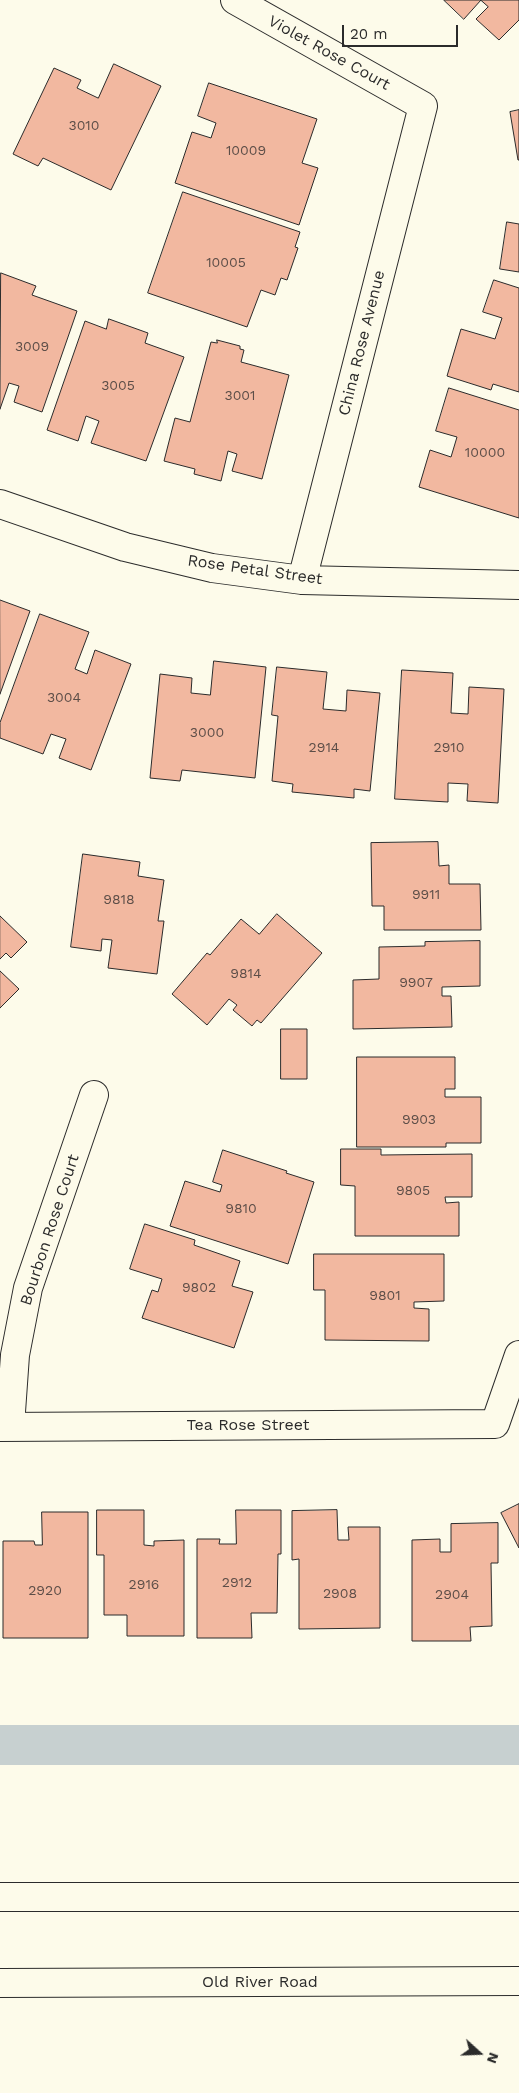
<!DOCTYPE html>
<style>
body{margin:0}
#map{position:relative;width:519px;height:2093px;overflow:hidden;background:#fdfbea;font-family:"Work Sans",sans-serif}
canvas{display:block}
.north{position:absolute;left:454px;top:2028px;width:50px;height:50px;-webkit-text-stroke:4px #fdfbea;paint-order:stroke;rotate:110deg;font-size:14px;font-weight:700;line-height:20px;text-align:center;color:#2b2b2b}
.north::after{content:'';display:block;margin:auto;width:18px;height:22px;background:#2b2b2b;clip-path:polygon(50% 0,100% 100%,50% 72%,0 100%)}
.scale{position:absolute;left:342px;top:25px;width:116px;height:22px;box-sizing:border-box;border:2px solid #2b2b2b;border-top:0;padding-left:6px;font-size:15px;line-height:18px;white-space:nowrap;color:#2b2b2b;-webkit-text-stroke:4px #fdfbea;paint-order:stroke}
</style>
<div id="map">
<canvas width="519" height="2093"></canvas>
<div class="north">N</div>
<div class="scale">20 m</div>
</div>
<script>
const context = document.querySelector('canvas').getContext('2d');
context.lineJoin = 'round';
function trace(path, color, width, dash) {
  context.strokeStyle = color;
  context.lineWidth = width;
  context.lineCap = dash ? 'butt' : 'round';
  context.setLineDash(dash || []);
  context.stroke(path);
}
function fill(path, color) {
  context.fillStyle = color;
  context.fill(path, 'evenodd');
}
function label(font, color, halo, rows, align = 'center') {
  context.font = font + ' "Work Sans",sans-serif';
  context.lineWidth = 4;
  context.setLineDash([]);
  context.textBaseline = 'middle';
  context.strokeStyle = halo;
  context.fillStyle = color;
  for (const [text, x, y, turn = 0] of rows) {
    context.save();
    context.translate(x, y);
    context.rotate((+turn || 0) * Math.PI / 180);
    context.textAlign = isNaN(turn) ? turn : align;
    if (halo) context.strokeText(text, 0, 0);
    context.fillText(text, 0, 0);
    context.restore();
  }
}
trace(new Path2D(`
 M0 1745H519`), '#c7d0d0', 40);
const building = new Path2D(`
 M444 0H481L464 19Z
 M481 0H519V20L499 40 476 19 488 7Z
 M114 64 161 86 111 190 43 158 38 166 13 154 54 68 81 80 77 88 98 98Z
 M209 83 317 119 302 163 318 168 299 225 175 183 192 132 211 138 216 123 198 116Z
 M519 110V160H518L510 112Z
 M183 192 300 232 295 247 298 248 287 280 281 278 275 295 261 290 247 327 148 293Z
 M507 222 519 224V272L500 269Z
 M1 273 36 286 32 295 77 311 42 412 14 402 19 386 9 383 0 409Z
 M494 280 519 288V392L493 384 491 390 447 376 461 329 495 339 502 318 483 312Z
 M109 319 148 333 145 343 184 357 146 461 91 443 99 421 86 416 78 441 47 430 85 321 106 329Z
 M217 340 240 346V349L244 350 241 362 289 375 262 479 232 471 237 454 228 451 221 481 194 474 195 469 164 461 175 418 190 422 211 342 217 343Z
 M449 388 519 410V518L419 487 430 450 451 457 457 437 436 431Z
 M0 600 30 611 0 694Z
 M40 614 89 632 75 669 87 674 95 650 131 664 91 770 59 758 66 739 51 734 43 754 0 738V723Z
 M214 661 266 667 255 778 182 770 180 781 150 778 160 674 192 678 191 693 210 695Z
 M277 667 327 672 323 709 346 711 347 690 380 693 370 791 354 789V798L292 792 293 784 272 781 278 716 272 715Z
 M402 670 453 673 451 713 468 714 469 687 504 689 498 803 467 801 468 784 448 783V802L395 799Z
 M438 842 439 866 449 865V884H480L481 930H384V906H372L371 843Z
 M83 854 140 862 138 876 164 880 158 921H164L157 974 108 968 112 940 102 939 101 951 71 947Z
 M277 914 322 953 261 1023 257 1020 252 1026 233 1010 237 1005 229 999 207 1025 172 994 207 953 210 955 241 919 259 934Z
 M0 916 27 942 11 958 6 953 0 959Z
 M480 941V986L442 987V996H451L452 1027 353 1029V980L379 979V947L425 946V942Z
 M0 971 19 989 0 1008Z
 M281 1029H307V1079H281Z
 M357 1057H455V1089H445V1097H481V1143H446V1147H357Z
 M341 1149H381V1155L472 1154V1197H445L446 1203 459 1202V1236H355V1186L341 1185Z
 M223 1150 287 1171 286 1173 314 1182 288 1264 170 1226 185 1181 220 1192 222 1185 213 1182Z
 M145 1224 195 1240 194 1245 240 1261 232 1286 253 1292 234 1348 142 1318 152 1290 158 1292 162 1279 130 1269Z
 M314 1254H444V1301L414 1302V1308L429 1309V1341L325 1340V1290H314Z
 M519 1504V1548L501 1513Z
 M97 1510H144V1545L154 1546V1541L184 1540V1636H127V1615H104V1555H97Z
 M236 1510H281V1554H278L277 1613H251L252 1638H197V1539H220L219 1544H236Z
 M337 1510 338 1540H349L348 1527H380V1628L299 1629V1559L292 1560V1511Z
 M42 1512H88V1638H3V1541H34L35 1545H42Z
 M498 1523V1563H491L492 1626 470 1627 471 1641H412V1540L440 1539V1552H451V1524Z`);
fill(building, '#f2b8a0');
trace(building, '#2b2b2b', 1);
const minor = new Path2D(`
 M235 0 423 106 302 580
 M0 504 125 547 212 568 302 580 519 585
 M10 1426 15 1355 28 1288 94 1095
 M0 1427 495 1424 519 1355`);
const secondary = new Path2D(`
 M0 1897H519
 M0 1983 519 1981`);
trace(minor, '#2b2b2b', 30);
trace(secondary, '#2b2b2b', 30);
trace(minor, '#fdfbea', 28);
trace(secondary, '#fdfbea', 28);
label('14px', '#5d4e48', null, [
 ["3010",84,126],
 ["10009",246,151],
 ["10005",226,263],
 ["3009",32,347],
 ["3005",118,386],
 ["3001",240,396],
 ["10000",485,453],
 ["3004",64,698],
 ["3000",207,733],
 ["2914",324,748],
 ["2910",449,748],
 ["9911",426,895],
 ["9818",119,900],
 ["9814",246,974],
 ["9907",416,983],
 ["9903",419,1120],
 ["9805",413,1191],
 ["9810",241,1209],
 ["9802",199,1288],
 ["9801",385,1296],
 ["2912",237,1583],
 ["2916",144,1585],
 ["2920",45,1591],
 ["2908",340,1594],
 ["2904",452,1595]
]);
label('16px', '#2b2b2b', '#fdfbea', [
 ["Violet Rose Court",329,53,29],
 ["China Rose Avenue",362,343,-76],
 ["Rose Petal Street",255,570,8],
 ["Bourbon Rose Court",50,1230,-72],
 ["Tea Rose Street",248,1425],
 ["Old River Road",260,1982]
]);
</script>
